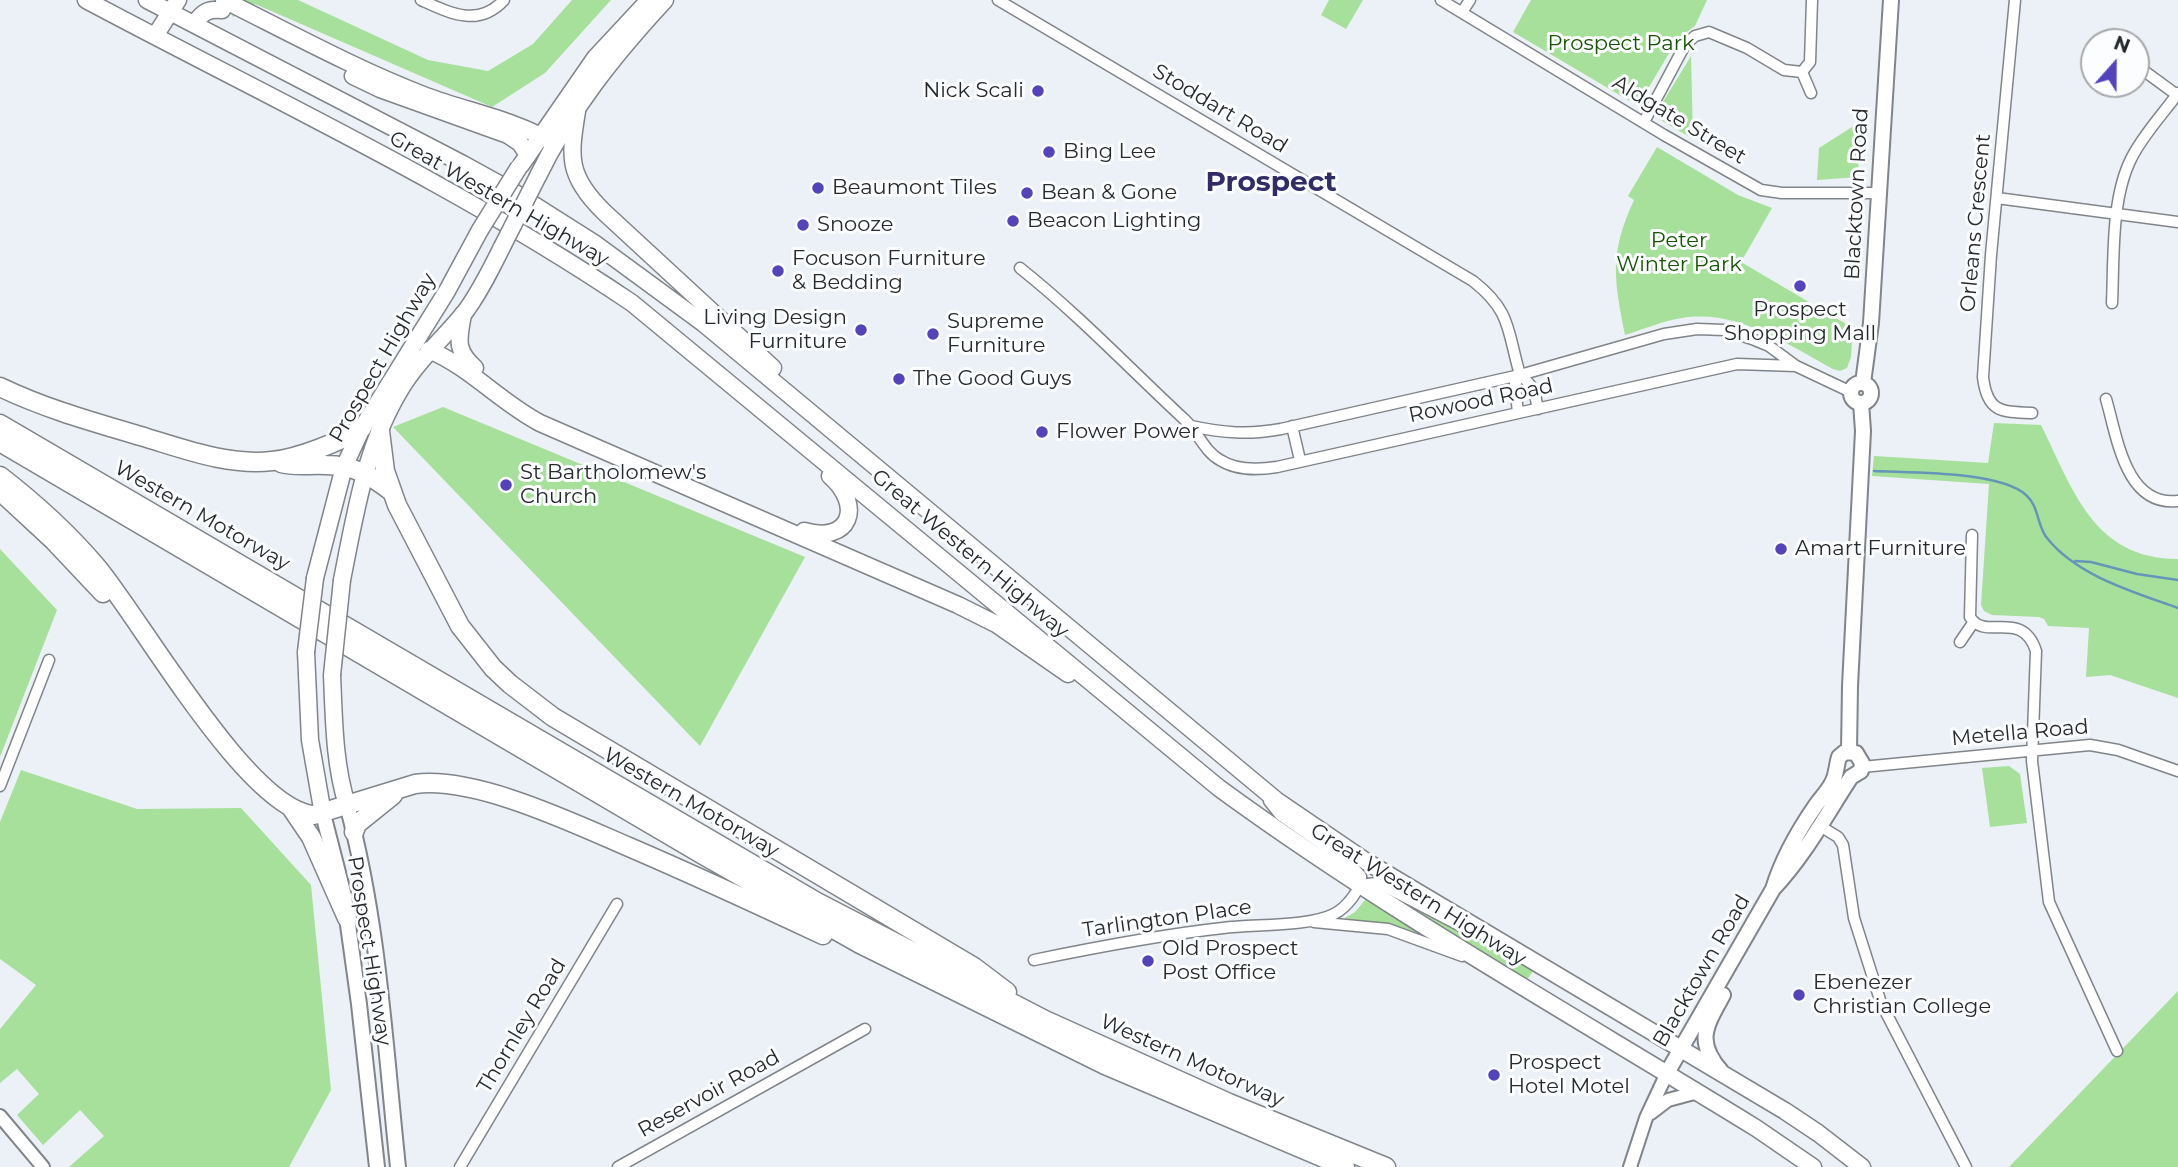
<!DOCTYPE html>
<style>
body{margin:0}
#map{position:relative;width:2178px;height:1167px;overflow:hidden;background:#ebf1f6;font-family:Montserrat,sans-serif}
canvas{display:block}
.north{position:absolute;left:2080px;top:28px;width:70px;height:70px;box-sizing:border-box;background:#fcfdff;border:2px solid #a7a9ab;border-radius:50%;rotate:21deg;font-size:19px;font-weight:700;line-height:28px;text-align:center;color:#272a2c}
.north::after{content:'';display:block;margin:auto;width:24px;height:32px;background:#5444bc;clip-path:polygon(50% 0,100% 100%,50% 72%,0 100%)}
</style>
<div id="map">
<canvas width="2178" height="1167"></canvas>
<div class="north">N</div>
</div>
<script>
const context = document.querySelector('canvas').getContext('2d');
context.lineJoin = 'round';
function fill(path, color) {
  context.fillStyle = color;
  context.fill(path, 'evenodd');
}
function trace(path, color, width, dash) {
  context.strokeStyle = color;
  context.lineWidth = width;
  context.lineCap = dash ? 'butt' : 'round';
  context.setLineDash(dash || []);
  context.stroke(path);
}
function label(font, color, halo, rows, align = 'center') {
  context.font = font + ' Montserrat,sans-serif';
  context.lineWidth = 6;
  context.setLineDash([]);
  context.textBaseline = 'middle';
  context.strokeStyle = halo;
  context.fillStyle = color;
  for (const [text, x, y, turn = 0] of rows) {
    context.save();
    context.translate(x, y);
    context.rotate((+turn || 0) * Math.PI / 180);
    context.textAlign = isNaN(turn) ? turn : align;
    if (halo) context.strokeText(text, 0, 0);
    context.fillText(text, 0, 0);
    context.restore();
  }
}
fill(new Path2D(`
 M224 0H298L428 60 488 71 533 44 572 0H611L545 73 492 107 255 4 233 17Z
 M1329 0H1363L1346 29 1321 15Z
 M1531 0H1707L1695 26 1678 38 1642 99 1637 102 1628 100 1513 32Z
 M1691 56 1693 139 1659 119 1658 110Z
 M1860 122 1858 177 1817 180 1819 148Z
 M1657 147 1738 195 1772 208 1741 262 1853 328 1851 357 1847 368 1840 371 1833 369C1786 344 1738 309 1682 318 1663 321 1644 329 1625 335 1614 279 1609 254 1634 200L1628 196Z
 M443 407 805 557 700 746 393 427Z
 M1994 423 2041 425C2073 489 2093 559 2178 559V698L2110 675 2086 677 2089 628 2048 626 2044 619 2039 617 1992 615 1984 611 1981 605 1989 484 1872 476 1874 456 1988 463Z
 M0 549 57 610 0 757Z
 M2009 766 2020 774 2027 823 1990 827 1982 768Z
 M21 770 137 809 241 808 311 885 331 1090 289 1167H69L104 1136 80 1110 43 1145 17 1115 39 1094 17 1069 0 1083V1029L36 985 0 959V822Z
 M1366 899 1370 900 1426 935 1424 937 1378 924 1345 920V918L1355 912Z
 M1402 899 1533 971 1527 980 1400 902Z
 M2178 991V1167H2009Z`), '#a7e09b');
trace(new Path2D(`
 M1874 471C1912 473 1999 471 2026 495 2039 506 2037 526 2047 538 2077 576 2134 592 2178 608
 M2075 561 2091 562 2137 574 2178 580`), '#6595b9', 2.5);
const minor = new Path2D(`
 M421 0C450 13 478 28 504 0
 M998 0 1473 281C1511 311 1507 329 1519 371 1521 378 1529 381 1532 388 1536 394 1536 402 1538 409
 M1441 0 1664 135 1761 190 1782 193H1878
 M2015 0 1991 255 1983 377C1987 412 2001 412 2032 413
 M1462 12 1470 0
 M2136 65 2177 95
 M1802 72 1810 62 1812 0
 M1802 72 1811 93
 M1644 122 1685 45 1695 36 1709 32 1747 48 1784 70 1802 72
 M1997 198 2178 222
 M1020 268C1079 315 1130 369 1185 420 1198 432 1204 451 1220 460 1237 471 1258 470 1277 467L1737 364 1796 366
 M2112 303C2114 258 2111 199 2131 159 2142 136 2163 114 2178 93
 M2106 399C2117 436 2125 507 2178 501
 M1518 413 1515 384 1520 375
 M1191 426C1223 433 1249 435 1281 429L1520 375 1664 334 1697 329 1724 330 1752 339 1769 346 1796 366 1851 392
 M1292 426 1300 460
 M1972 535 1970 617C1985 642 2022 608 2036 651L2032 761 2049 902 2117 1051
 M1960 642 1973 623
 M1862 767 2090 745 2118 750 2178 771
 M0 786 49 660
 M1820 826 1838 837 1843 845 1854 918 1881 1003 1966 1167
 M1361 885 1376 883 1382 885 1476 934
 M1314 922 1388 929 1462 956
 M1034 960C1097 947 1159 935 1223 928 1254 924 1308 927 1334 914 1346 908 1362 889 1361 876L1351 865 1280 815 1269 801
 M460 1167 617 904
 M618 1167 865 1029`);
const tertiary = new Path2D(`
 M1651 1113 1668 1100 1698 1092
 M0 1116 43 1167
 M1630 1167 1646 1118 1667 1073`);
const secondary = new Path2D(`
 M1851 393a10 10 0 1 1 20 0a10 10 0 1 1-20 0Z
 M1863 383 1871 323 1891 0
 M1849 751 1850 686 1863 431 1861 403
 M347 805C379 922 385 1046 398 1167
 M323 814 344 896 359 1004 377 1167
 M1721 1071C1695 1041 1706 1026 1723 995
 M1667 1073 1773 889C1782 859 1798 831 1816 805 1821 798 1828 791 1832 783 1837 774 1836 766 1839 757L1845 752 1856 753 1862 763 1861 771 1851 777C1826 815 1805 855 1773 889`);
const primary = new Path2D(`
 M521 165 595 58 649 0
 M538 176C570 110 615 54 665 0
 M315 578 344 467 362 428 447 291 480 230
 M342 580C355 515 365 448 400 390 417 361 443 339 465 312 480 292 491 269 502 247
 M306 652 310 740 323 814
 M332 675C334 719 334 763 347 805`);
const trunk = new Path2D(`
 M86 0C270 98 459 186 632 303L1219 788C1390 913 1576 1017 1756 1128L1813 1167
 M147 0 463 164 512 191 594 243 703 323 1276 800 1367 862 1785 1111 1818 1133 1862 1167
 M224 0C290 33 356 69 426 96 469 112 516 120 555 144
 M194 24C203 12 207 9 222 10
 M155 36 178 0
 M353 76 380 89 508 135 520 143 528 155
 M578 105C570 155 565 174 604 212L773 368
 M463 314C459 339 454 349 475 368
 M429 350C470 367 500 402 540 423L958 605 996 624 1068 674
 M804 531C850 544 864 506 830 476`);
const motorway = new Path2D(`
 M0 387C48 410 97 423 147 438 187 450 230 466 272 461 297 459 342 441 362 428
 M0 424 817 902 1045 1020 1229 1103 1386 1167
 M380 431 385 471 397 505 460 626 493 668 510 684 553 717 974 967 1007 992
 M0 442 703 855 860 944 1105 1065 1345 1167
 M281 463C295 467 310 464 326 465 354 465 370 475 392 492
 M0 476C35 503 68 533 97 567 142 621 248 810 314 815L415 784C475 776 573 823 629 847 694 875 759 905 823 935
 M0 491 54 541 103 593
 M292 809 311 837 347 918
 M354 832 357 824 393 795`);
trace(minor, '#80858a', 13);
trace(tertiary, '#80858a', 16);
trace(secondary, '#80858a', 18);
trace(primary, '#80858a', 19);
trace(trunk, '#80858a', 19);
trace(motorway, '#80858a', 21);
trace(minor, '#fff', 10);
trace(tertiary, '#fff', 12);
trace(secondary, '#fff', 14);
trace(primary, '#fff', 16);
trace(trunk, '#fff', 16);
trace(motorway, '#fff', 18);
const primaryBridge = new Path2D(`
 M480 230 519 167
 M502 247 538 176
 M306 652 315 578
 M332 675 342 580`);
trace(primaryBridge, '#80858a', 19, []);
trace(primaryBridge, '#fff', 16);
for (const [x, y, r, color] of [
 [1038,91,7,"#5444bc"],
 [1049,152,7,"#5444bc"],
 [818,188,7,"#5444bc"],
 [1027,193,7,"#5444bc"],
 [1013,221,7,"#5444bc"],
 [803,225,7,"#5444bc"],
 [778,271,7,"#5444bc"],
 [1800,286,7,"#5444bc"],
 [861,330,7,"#5444bc"],
 [933,334,7,"#5444bc"],
 [899,379,7,"#5444bc"],
 [1042,432,7,"#5444bc"],
 [506,485,7,"#5444bc"],
 [1781,549,7,"#5444bc"],
 [1148,961,7,"#5444bc"],
 [1799,995,7,"#5444bc"],
 [1494,1075,7,"#5444bc"]
]) {
  const dot = new Path2D();
  dot.arc(x, y, r, 0, 2 * Math.PI);
  context.fillStyle = color;
  context.fill(dot);
  trace(dot, '#fcfdff', 2.5);
}
label('21px', '#155402', '#fcfdff', [
 ["Prospect Park",1621,44],
 ["Peter",1679,241],
 ["Winter Park",1679,265]
]);
label('21px', '#272a2c', '#fcfdff', [
 ["Nick Scali",1024,91,"right"],
 ["Bing Lee",1063,152],
 ["Beaumont Tiles",832,188],
 ["Bean & Gone",1041,193],
 ["Beacon Lighting",1027,221],
 ["Snooze",817,225],
 ["Focuson Furniture",792,259],
 ["& Bedding",792,283],
 ["Prospect",1800,310,"center"],
 ["Shopping Mall",1800,334,"center"],
 ["Living Design",847,318,"right"],
 ["Furniture",847,342,"right"],
 ["Supreme",947,322],
 ["Furniture",947,346],
 ["The Good Guys",913,379],
 ["Flower Power",1056,432],
 ["St Bartholomew's",520,473],
 ["Church",520,497],
 ["Amart Furniture",1795,549],
 ["Old Prospect",1162,949],
 ["Post Office",1162,973],
 ["Ebenezer",1813,983],
 ["Christian College",1813,1007],
 ["Prospect",1508,1063],
 ["Hotel Motel",1508,1087]
], 'left');
label('21px', '#272a2c', '#fcfdff', [
 ["Stoddart Road",1220,109,31],
 ["Aldgate Street",1679,120,31],
 ["Blacktown Road",1857,194,-87],
 ["Great Western Highway",499,199,30],
 ["Orleans Crescent",1976,223,-85],
 ["Prospect Highway",383,358,-60],
 ["Rowood Road",1481,401,-12],
 ["Western Motorway",202,516,30],
 ["Great Western Highway",970,554,40],
 ["Metella Road",2020,733,-5],
 ["Western Motorway",691,803,30],
 ["Great Western Highway",1418,895,32],
 ["Tarlington Place",1167,919,-8],
 ["Prospect Highway",369,951,81],
 ["Blacktown Road",1702,971,-60],
 ["Thornley Road",522,1026,-59],
 ["Western Motorway",1192,1061,24],
 ["Reservoir Road",709,1094,-29]
]);
label('bold 28px', '#312c67', '#fcfdff', [
 ["Prospect",1271,183]
]);
</script>
